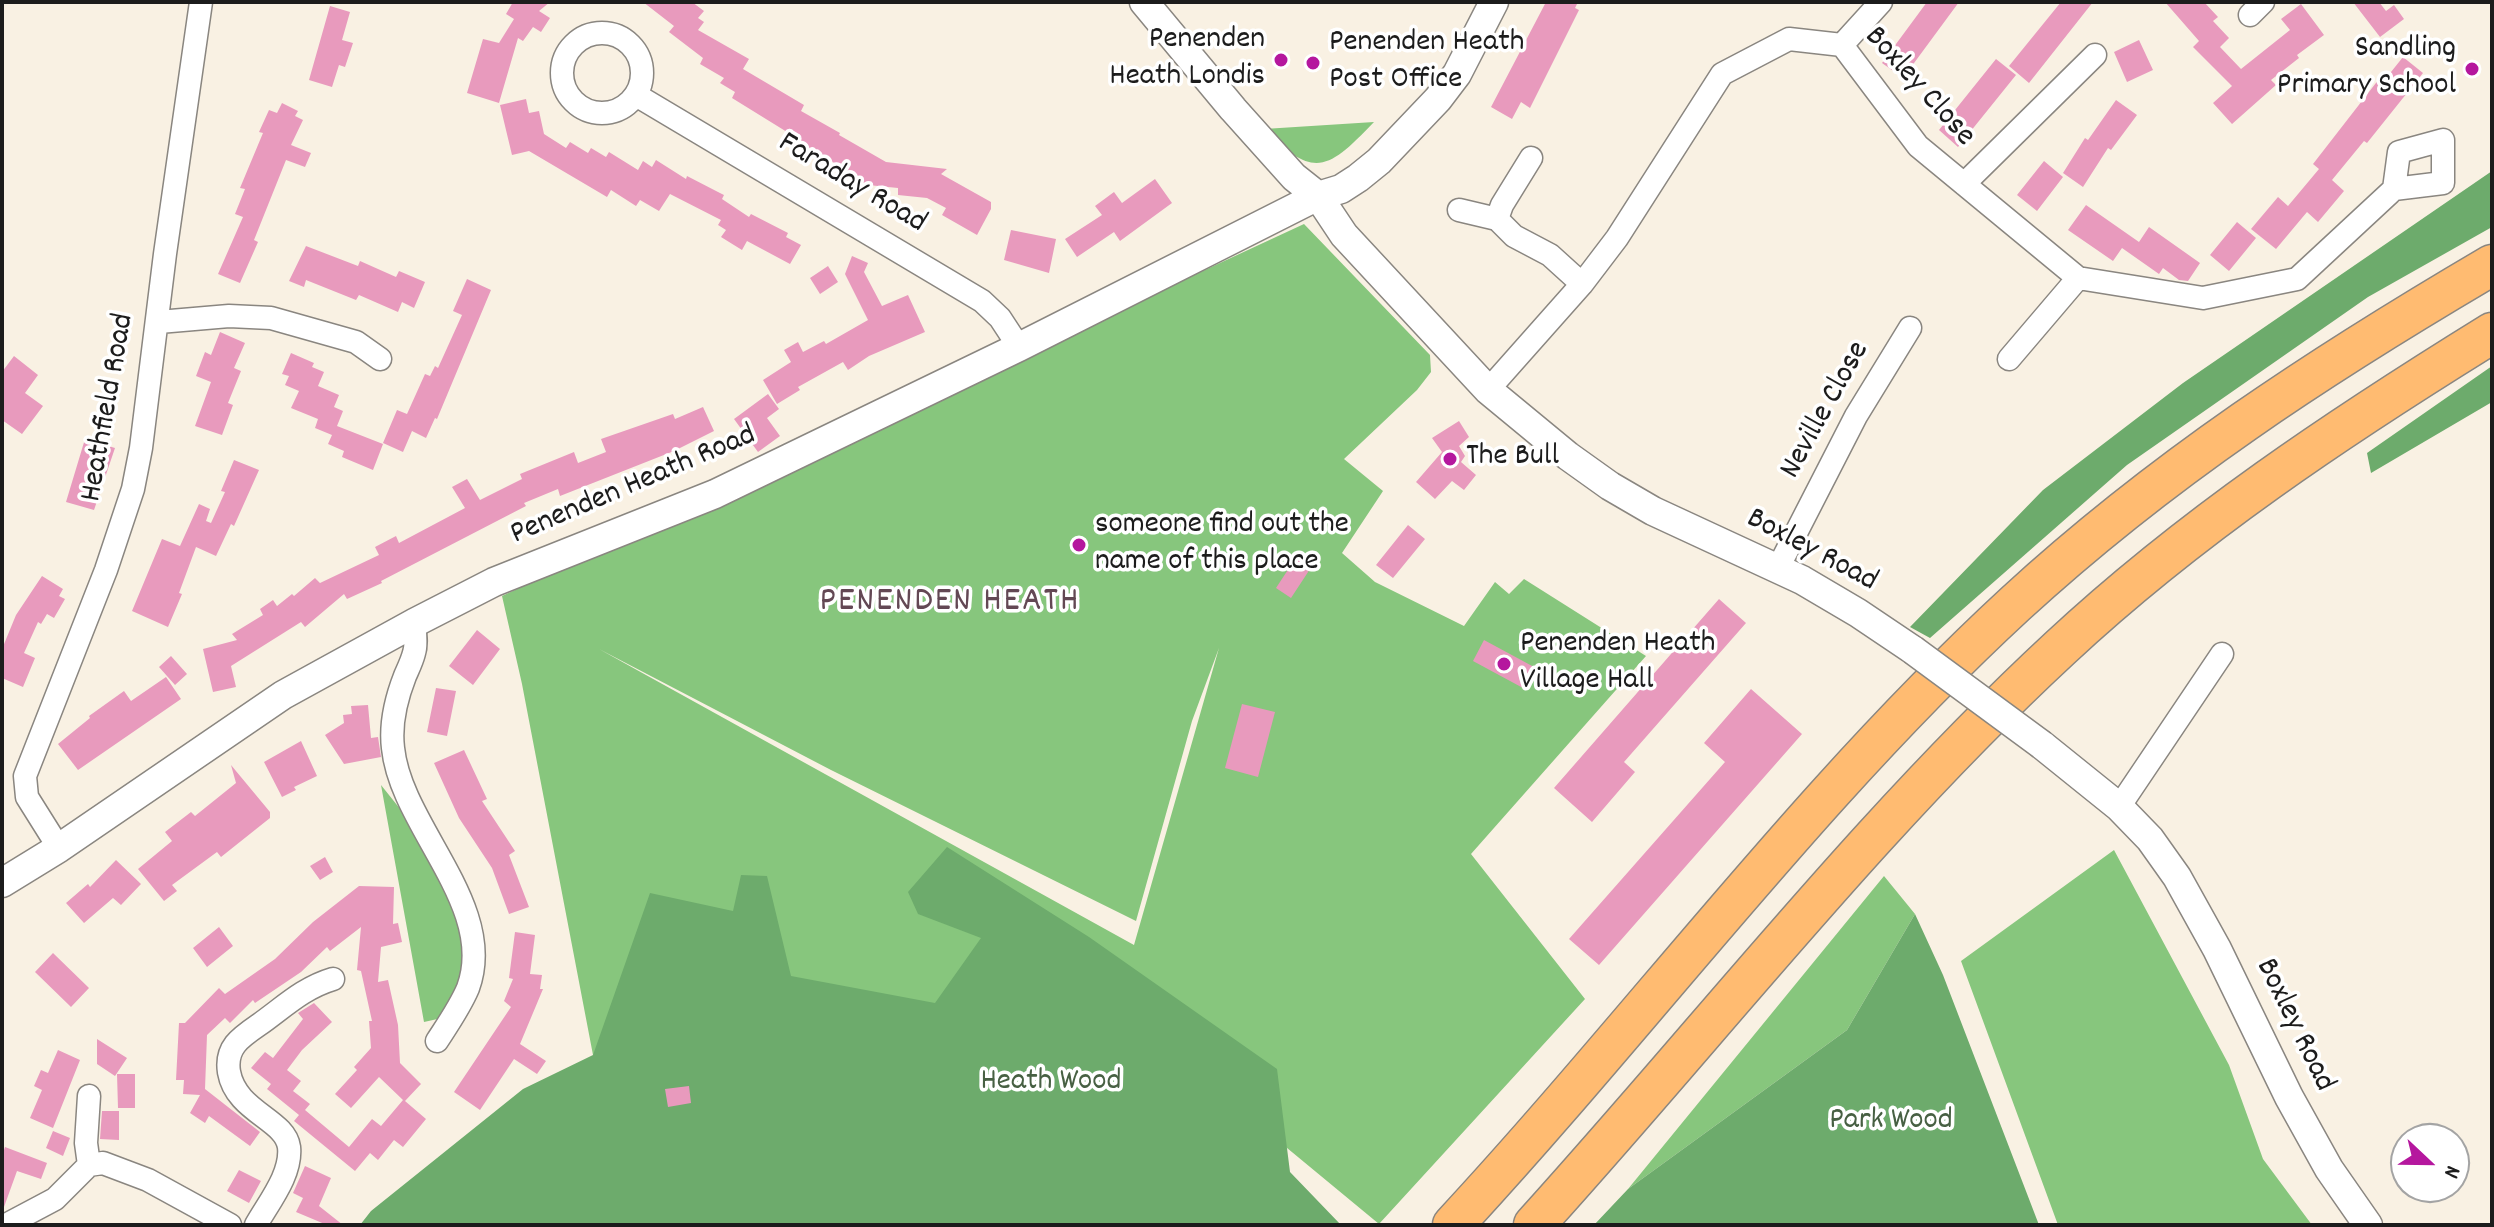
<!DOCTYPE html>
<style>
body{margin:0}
#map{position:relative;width:2494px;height:1227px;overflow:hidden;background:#f9f1e3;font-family:Dekko,sans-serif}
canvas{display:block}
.frame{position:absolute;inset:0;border:4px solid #1c1c1c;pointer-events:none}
.north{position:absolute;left:2390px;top:1123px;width:80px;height:80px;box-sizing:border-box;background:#fff;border:2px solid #a4a4a4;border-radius:50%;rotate:112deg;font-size:22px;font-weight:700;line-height:32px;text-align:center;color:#1c1c1c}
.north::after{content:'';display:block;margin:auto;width:28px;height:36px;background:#b5179e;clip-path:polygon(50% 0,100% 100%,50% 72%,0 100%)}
</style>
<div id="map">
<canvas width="2494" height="1227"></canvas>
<div class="frame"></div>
<div class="north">N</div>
</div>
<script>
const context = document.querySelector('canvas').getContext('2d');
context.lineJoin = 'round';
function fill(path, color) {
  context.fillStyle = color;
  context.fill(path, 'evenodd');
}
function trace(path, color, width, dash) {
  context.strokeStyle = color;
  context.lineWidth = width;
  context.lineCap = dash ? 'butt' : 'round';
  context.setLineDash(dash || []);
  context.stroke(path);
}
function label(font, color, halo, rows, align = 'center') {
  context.font = font + ' Dekko,sans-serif';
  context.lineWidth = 7;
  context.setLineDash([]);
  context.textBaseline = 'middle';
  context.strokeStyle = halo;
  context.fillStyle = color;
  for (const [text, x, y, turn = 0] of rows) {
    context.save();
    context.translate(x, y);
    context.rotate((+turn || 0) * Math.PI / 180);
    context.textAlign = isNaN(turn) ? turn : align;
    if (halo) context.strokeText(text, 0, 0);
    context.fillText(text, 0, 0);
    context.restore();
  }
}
fill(new Path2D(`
 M1374 122C1328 170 1314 180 1264 129Z
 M1304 224 1430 355 1431 372 1417 390 1344 459 1383 491 1342 553 1375 582 1464 626 1495 582 1509 594 1524 579 1646 656 1471 854 1585 999 1379 1224 1131 1019 593 1055 522 684 502 596ZM1219 648 1134 945 599 649 831 770 1136 921 1192 721Z
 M381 785 405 815 459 914 464 972 442 1018 424 1022Z
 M2114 850 2229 1065 2263 1159 2312 1225H2058L1961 961Z
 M1884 876 1915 914 1847 1030 1628 1189Z`), '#87c67d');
fill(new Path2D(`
 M2492 171V227L2368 297 2127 465 1930 638 1910 627 2043 490 2183 383Z
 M2492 366V402L2371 473 2367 453Z
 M947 847 1089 937 1277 1069 1290 1172 1341 1225H360L371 1211 523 1089 593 1055 650 893 733 911 741 875 767 876 791 976 935 1003 981 938 918 914 908 892Z
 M1915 914 1943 975 2039 1225H1594L1628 1189 1847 1030Z`), '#6dab6c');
fill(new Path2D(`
 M513 2H550L539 11 550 18 541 32 533 27 523 41 518 38 499 103 467 93 483 39 499 43 514 19 506 14Z
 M643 2H692L704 11 698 18 704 22 698 30 749 59 743 69 804 105 801 111 840 133 839 135 886 162 947 169 941 174 991 202V209L977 235 942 215 946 208 927 198 898 195V188L868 185 843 174 845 169 807 148 808 145 732 98 735 92 720 83 724 78 700 64 703 58 669 32 674 26Z
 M1546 2H1578L1575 8 1579 10 1530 108 1521 102 1512 119 1491 107Z
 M1927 2H1959L1903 78 1882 63Z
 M2061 2H2093L2029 83 2009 66Z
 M2165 2H2204L2218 17 2213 21 2229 38 2220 47 2241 69 2290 30 2281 19 2301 4 2324 35 2297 55 2299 58 2271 80 2276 85 2232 124 2213 103 2232 86 2193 47 2199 41Z
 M2353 2H2379L2386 11 2394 5 2404 19 2380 37Z
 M330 6 350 12 342 40 353 43 345 67 339 65 332 87 309 80Z
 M2139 40 2153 70 2127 82 2114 52Z
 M2403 57 2423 73 2367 143 2364 141 2332 180 2344 191 2318 222 2307 212 2276 249 2251 229 2278 197 2288 206 2319 169 2313 164 2379 79 2383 82Z
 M1996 59 2016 75 1958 147 1939 130Z
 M526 99 529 113 539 111 544 134 566 148 570 142 588 153 591 148 606 157 609 152 638 170 643 161 652 167 656 160 686 179 687 176 718 192 724 195 722 199 749 217 751 214 788 233 786 237 801 245 790 264 747 241 742 250 721 237 726 230 718 225 721 220 670 194 659 211 640 200 636 206 611 190 607 197 529 151 512 155 500 105Z
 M2116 100 2137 115 2111 150 2108 148 2083 187 2063 173 2085 138 2088 140Z
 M282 103 298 111 295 116 303 120 291 145 311 153 305 167 286 160 254 240 258 242 240 283 218 274 243 217 235 214 245 189 240 188 263 133 259 132 269 110 277 113Z
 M2044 161 2063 177 2037 211 2017 195Z
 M1155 179 1172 203 1120 241 1114 232 1077 257 1065 239 1102 215 1095 206 1114 192 1122 203Z
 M2086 205 2139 242 2149 227 2200 263 2188 281 2179 280 2163 268 2159 274 2122 248 2113 261 2068 230Z
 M2237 222 2256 238 2229 271 2210 255Z
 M1011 230 1056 239 1049 273 1004 260Z
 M306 246 358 266 360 261 396 277 399 271 425 282 414 308 402 302 398 312 359 295 356 300 306 280 304 287 289 281Z
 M852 256 868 263 864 272 882 306 908 295 925 332 869 356 848 370 843 362 798 387 800 390 777 404 763 380 791 362 784 350 798 342 803 352 824 341 826 344 868 320 845 274Z
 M828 266 838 282 820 294 810 278Z
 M467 279 491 290 437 419 435 418 426 438 412 431 403 452 383 443 397 410 407 414 425 374 430 376 435 366 438 368 462 315 453 311Z
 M220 332 245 343 234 368 241 371 228 403 233 405 222 435 195 426 211 382 196 376 205 352 211 355Z
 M291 353 314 363 312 367 324 372 318 386 339 395 334 407 343 411 337 426 383 444 373 470 342 457 344 451 328 444 332 435 315 428 318 419 291 408 299 391 285 385 289 376 282 374Z
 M14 356 38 375 25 393 43 406 22 434 2 420V372Z
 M768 394 779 409 767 418 780 436 758 452 734 419Z
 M703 407 714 431 674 451 560 496 558 489 524 503 526 506 381 581 382 583 347 599 344 594 305 627 301 622 231 666 236 687 213 692 203 649 237 640 232 634 263 615 260 609 273 600 277 606 292 594 294 596 315 578 320 583 379 555 375 547 396 536 399 543 465 508 452 487 467 479 480 500 522 479 520 474 574 452 578 463 606 452 601 439 673 414 675 419Z
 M1459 421 1469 437 1459 446 1465 456 1461 462 1476 475 1464 490 1452 481 1435 499 1416 482 1442 452 1432 438Z
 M85 439 115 448 94 510 66 502Z
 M234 460 259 470 234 526 231 524 216 556 196 547 179 593 182 594 168 627 132 611 162 539 180 546 199 504 210 509 206 521 211 523 225 492 221 491Z
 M1408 525 1425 539 1393 578 1376 565Z
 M1297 556 1312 566 1291 598 1276 588Z
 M42 576 63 589 59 596 65 599 54 618 47 614 41 624 38 622 24 653 35 658 23 687 2 678V649L16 615Z
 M1719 599 1746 623 1624 762 1635 772 1592 822 1554 788Z
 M477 630 500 649 473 685 449 666Z
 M1484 640 1534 667 1523 688 1473 661Z
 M171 656 187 674 175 685 159 667Z
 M166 677 181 699 78 770 58 744 90 718 89 716 124 691 131 701Z
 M436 688 456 691 447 736 427 732Z
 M1751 689 1802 734 1599 965 1569 939 1725 762 1704 743Z
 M1242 704 1275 712 1258 777 1225 768Z
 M368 705 371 738 378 737 381 757 344 764 325 735 344 723 343 715 352 714 351 706Z
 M301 741 317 776 294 787 296 790 282 797 264 762Z
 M464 750 487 799 482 801 515 851 509 855 529 907 509 914 492 868 459 818 434 763Z
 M231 765 270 812V818L221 857 217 852 172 885 177 891 164 901 138 869 172 841 165 832 191 812 195 816 236 783Z
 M325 857 333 872 320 880 310 866Z
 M116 860 141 884 121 905 113 898 84 923 66 903 88 884 90 887Z
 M359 886 394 887 393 924 398 923 402 942 381 947 378 982 388 980 398 1025 400 1063 421 1084 405 1101 426 1119 403 1147 394 1140 378 1160 370 1153 355 1171 294 1121 299 1115 267 1089 271 1084 251 1068 265 1052 273 1058 303 1019 298 1013 314 1003 332 1022 302 1050 287 1070 301 1081 293 1091 310 1104 305 1110 349 1147 372 1119 381 1126 403 1100 379 1077 351 1108 335 1094 357 1070 354 1067 371 1048 369 1021H372L361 971 357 970 361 927 330 951 327 947 301 972 255 1003 253 1000 230 1023 225 1018 207 1035 205 1089 260 1132 250 1146 209 1116 205 1123 190 1113 200 1095 183 1094 184 1080H176L179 1023H185L219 988 225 994 275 959 313 922Z
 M219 927 233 946 207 967 193 948Z
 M515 932 535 935 530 974 542 975 540 989H543L520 1044 546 1061 537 1074 514 1059 480 1110 454 1092 511 1007 504 1001 513 979 509 978Z
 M53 953 89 988 71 1007 35 972Z
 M97 1039 127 1058 115 1076 97 1064Z
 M58 1050 80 1060 53 1128 30 1118 42 1090 34 1086 41 1070 48 1073Z
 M117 1074H135V1108H118Z
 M689 1086 691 1103 668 1107 665 1089Z
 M102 1111H119V1140L100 1139Z
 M53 1131 70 1138 63 1156 46 1148Z
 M5 1147 47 1163 41 1179 17 1171 4 1207 2 1156Z
 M305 1166 331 1178 319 1206 343 1225H327L296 1212 303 1198 293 1193Z
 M239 1170 261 1181 249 1203 227 1191Z`), '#e89abd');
const minor = new Path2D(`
 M2250 15 2263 2
 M562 73a40 40 0 1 1 80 0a40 40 0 1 1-80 0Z
 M1842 45 1881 2
 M636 95 982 301 1000 318 1019 347
 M1964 184 2095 55
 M1459 210 1497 219 1514 236 1550 255 1582 284
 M1497 219 1502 205 1531 158
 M159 322 229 316 271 318 356 342 380 359
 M2009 359 2078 278
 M1488 390 1582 284 1617 238 1722 74 1789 39 1842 45 1918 146 2078 278 2203 298 2297 279 2394 189 2443 183V140L2399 152 2394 189
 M1778 568 1856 416 1910 328
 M414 623C415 633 417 644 414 653 412 661 408 669 405 676 396 699 390 723 393 748 401 827 498 906 468 988 460 1007 448 1024 437 1041
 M2119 807 2222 654
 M59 848 27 797 25 776 106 570 133 489 141 448 165 254 201 2
 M89 1096 86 1143 89 1165
 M6 1225 55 1199 89 1165 103 1163 148 1180 230 1225
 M256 1225C269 1202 292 1174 289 1147 285 1119 236 1112 229 1072 225 1047 241 1037 260 1024 284 1007 303 988 333 979`);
const tertiary = new Path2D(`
 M1144 2 1233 109 1294 177 1318 196 1344 235 1488 390 1568 456 1610 486 1653 511 1802 580 1858 613 1913 650
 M2042 745 2119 807 2150 839 2177 877 2217 949 2289 1097 2329 1169 2368 1225
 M2 883 59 848 283 695 414 623 494 582 715 494 1019 347 1318 196 1341 189 1358 178 1379 161 1438 99 1457 74 1494 2`);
const motorway = new Path2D(`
 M1453 1225C1643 1020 1809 794 2015 604 2162 469 2320 366 2492 265
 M1534 1225C1709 1032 1869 825 2060 648 2191 526 2340 427 2492 333`);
trace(minor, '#8a8680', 25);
trace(tertiary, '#8a8680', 31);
trace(motorway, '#8a8680', 43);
trace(minor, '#fff', 22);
trace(tertiary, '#fff', 28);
trace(motorway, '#ffbb71', 40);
const tertiaryBridge = new Path2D(`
 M1913 650 2042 745`);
trace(tertiaryBridge, '#8a8680', 31, []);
trace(tertiaryBridge, '#fff', 28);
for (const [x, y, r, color] of [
 [1281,60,8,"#b5179e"],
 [1313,63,8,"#b5179e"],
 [2472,69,8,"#b5179e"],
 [1450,459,8,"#b5179e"],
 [1079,545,8,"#b5179e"],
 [1504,664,8,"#b5179e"]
]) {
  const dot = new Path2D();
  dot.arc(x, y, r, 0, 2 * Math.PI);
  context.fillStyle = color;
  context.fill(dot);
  trace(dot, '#fff', 3);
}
label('32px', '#1c1c1c', '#fff', [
 ["Penenden",1265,42,"right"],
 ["Heath Londis",1265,79,"right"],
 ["Penenden Heath",1329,45],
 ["Post Office",1329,82],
 ["Sandling",2456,51,"right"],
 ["Primary School",2456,88,"right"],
 ["The Bull",1466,459],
 ["someone find out the",1095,527],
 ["name of this place",1095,564],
 ["Penenden Heath",1520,646],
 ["Village Hall",1520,683]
], 'left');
label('32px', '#1c1c1c', '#fff', [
 ["Boxley Close",1918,88,48],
 ["Faraday Road",851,185,31],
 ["Heathfield Road",110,408,-80],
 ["Neville Close",1827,411,-61],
 ["Penenden Heath Road",634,487,-23],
 ["Boxley Road",1811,552,28],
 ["Boxley Road",2293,1026,64]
]);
label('32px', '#476043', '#fff', [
 ["Heath Wood",1051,1084],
 ["Park Wood",1891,1123]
]);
context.letterSpacing = '2px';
label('36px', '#634854', '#fff', [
 ["PENENDEN HEATH",950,604]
]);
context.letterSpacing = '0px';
</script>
